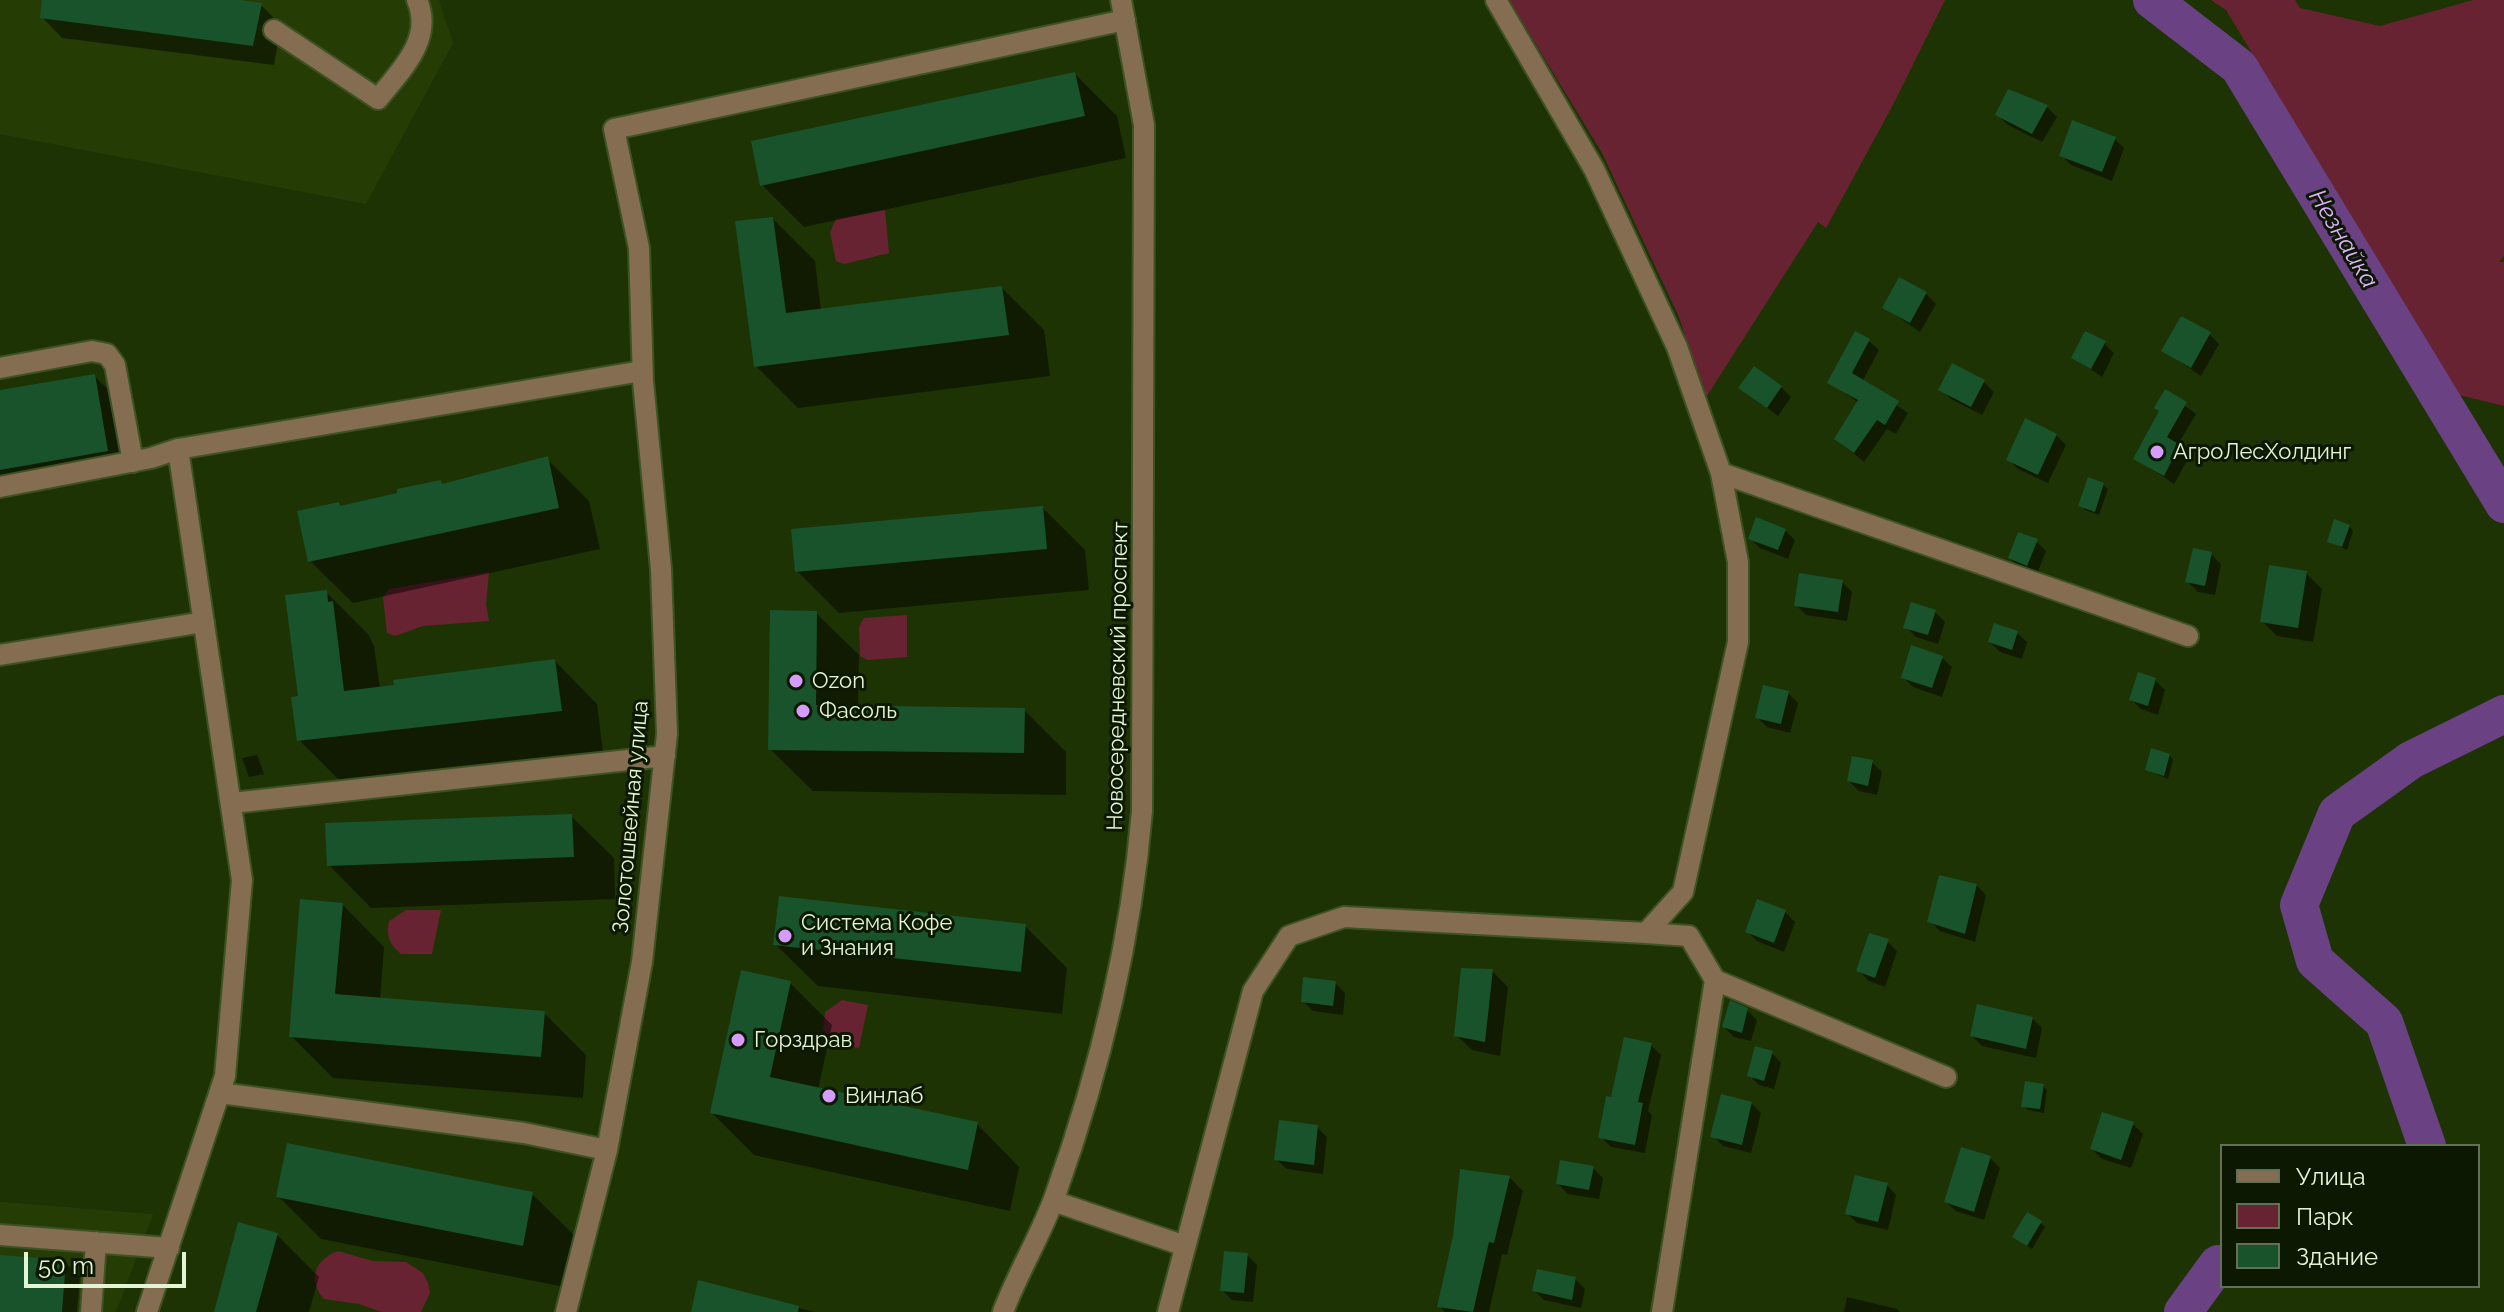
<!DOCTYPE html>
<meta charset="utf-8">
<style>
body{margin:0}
#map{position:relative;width:2504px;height:1312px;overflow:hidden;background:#1e3303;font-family:Raleway,sans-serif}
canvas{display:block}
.legend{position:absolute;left:2220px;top:1144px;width:260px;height:144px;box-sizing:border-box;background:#0c1802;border:2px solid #627056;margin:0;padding:10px 14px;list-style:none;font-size:24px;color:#e3f5d4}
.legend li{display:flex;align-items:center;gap:16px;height:40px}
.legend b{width:40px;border:2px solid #627056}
.scale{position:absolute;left:24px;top:1252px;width:162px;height:36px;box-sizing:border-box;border:4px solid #e3f5d4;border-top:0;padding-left:10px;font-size:24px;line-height:28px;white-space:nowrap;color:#e3f5d4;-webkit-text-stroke:6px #0c1802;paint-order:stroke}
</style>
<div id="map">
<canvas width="2504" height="1312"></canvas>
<ul class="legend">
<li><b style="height:10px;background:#856d51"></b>Улица</li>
<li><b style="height:22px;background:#682332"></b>Парк</li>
<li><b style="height:22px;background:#18532c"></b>Здание</li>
</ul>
<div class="scale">50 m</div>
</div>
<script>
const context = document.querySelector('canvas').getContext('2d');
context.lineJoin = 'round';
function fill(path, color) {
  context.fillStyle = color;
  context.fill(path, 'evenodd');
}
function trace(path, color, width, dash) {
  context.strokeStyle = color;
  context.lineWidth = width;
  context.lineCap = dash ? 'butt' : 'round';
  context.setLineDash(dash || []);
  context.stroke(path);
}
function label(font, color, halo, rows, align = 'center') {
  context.font = font + ' Raleway,sans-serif';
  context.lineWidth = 6;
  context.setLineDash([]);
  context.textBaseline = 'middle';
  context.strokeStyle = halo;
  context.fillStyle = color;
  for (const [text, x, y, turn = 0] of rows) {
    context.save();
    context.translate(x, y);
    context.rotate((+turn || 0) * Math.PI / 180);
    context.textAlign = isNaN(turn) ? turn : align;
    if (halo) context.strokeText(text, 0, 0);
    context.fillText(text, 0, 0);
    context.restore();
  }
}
fill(new Path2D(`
 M0 0H439L453 43 366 204 0 134Z
 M0 1202 153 1214 116 1312H0Z`), '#253d05');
fill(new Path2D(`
 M1509 0H1945L1894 103 1826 228 1818 222 1705 399 1679 317 1602 153Z
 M2211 0H2295L2300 8 2380 26 2473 0H2504V256L2499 262H2504V406L2459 395 2226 10Z
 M885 210 889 253 844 264 836 261 830 232 836 219Z
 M489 572 486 604 489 621 423 626 395 636 387 633 383 597 389 589Z
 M907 615V657L868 660 860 656 859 627 864 618Z
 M406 910H441L432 954H401C389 944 386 936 389 921Z
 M842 1000 868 1005 859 1048 834 1043 823 1029 825 1012Z
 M338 1251 373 1261 406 1262 423 1273 428 1283 430 1293 421 1312H382L359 1304 324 1299C307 1280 315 1259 338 1251Z`), '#682332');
fill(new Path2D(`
 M44 0H224L261 5 281 25 274 65 62 38 42 17Z
 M1075 74 1117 116 1126 158 804 227 762 185Z
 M2009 91 2047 107 2057 117 2042 142 2008 125 1998 115Z
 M2114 138 2124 148 2112 181 2071 165 2061 155Z
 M773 219 815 261 821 311 1002 288 1044 330 1050 376 798 408 756 366Z
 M1926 294 1936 304 1920 332 1884 307Z
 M2209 334 2219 344 2201 376 2164 351Z
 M1869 341 1879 350 1862 382 1908 413 1896 434 1887 429 1864 462 1836 439 1859 403 1830 382Z
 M2104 343 2114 353 2102 377 2074 358Z
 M94 376 115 396 127 472 0 493V392Z
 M1984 382 1994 392 1982 415 1951 399 1941 389Z
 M1781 387 1791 397 1778 416 1741 388Z
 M2166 392 2196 414 2177 446 2189 457 2174 484 2135 458 2161 411Z
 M2056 435 2066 445 2048 483 2018 469 2008 459Z
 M547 459 589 501 600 549 353 603 310 561 440 482 444 485Z
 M2103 485 2108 489 2099 515 2085 510 2080 505Z
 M1043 508 1085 550 1089 590 839 613 797 571Z
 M2349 526 2353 531 2347 550 2329 542Z
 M1785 530 1795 540 1788 559 1760 548 1750 538Z
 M2036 541 2046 551 2037 574 2020 568 2010 558Z
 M2211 554 2221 564 2215 595 2198 592 2188 582Z
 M2306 573 2322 589 2313 642 2277 636 2262 621Z
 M1842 582 1852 592 1847 621 1806 615 1796 605Z
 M326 592 368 634 374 646 380 689 555 661 597 704 603 752 341 782 299 740 300 698Z
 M1935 612 1945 622 1938 644 1916 637 1906 627Z
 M816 613 859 655 858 707 1024 710 1066 752V795L813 791 770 749Z
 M2017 633 2027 642 2022 659 2000 652 1990 642Z
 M1942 658 1952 667 1942 697 1913 687 1903 677Z
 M2155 680 2165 690 2158 715 2141 709 2131 699Z
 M1788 693 1798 703 1790 733 1767 727 1757 717Z
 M257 755 264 774 249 777 242 758Z
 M2169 755 2173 760 2168 779 2147 770Z
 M1872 762 1882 772 1877 795 1859 791 1849 781Z
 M571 816 614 858 615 899 371 908 329 865Z
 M1976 885 1986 895 1975 942 1940 931 1930 921Z
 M342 904 384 947 380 1000 544 1013 586 1055 583 1098 333 1078 291 1036Z
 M1785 912 1795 922 1784 952 1757 941 1747 931Z
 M1025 926 1067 968 1062 1014 818 986 775 944Z
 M1887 941 1897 951 1885 987 1869 981 1859 971Z
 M1492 971 1508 987 1500 1056 1472 1050 1456 1035Z
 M790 983 832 1025 818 1090 977 1124 1019 1167 1010 1211 754 1155 712 1113Z
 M1335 983 1345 993 1343 1015 1313 1011 1303 1001Z
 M1747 1010 1757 1020 1751 1041 1734 1037 1724 1027Z
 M2032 1018 2042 1028 2036 1058 1982 1046 1972 1036Z
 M1651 1045 1661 1055 1648 1111 1652 1115 1645 1153 1611 1147 1601 1137 1612 1099Z
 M1772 1053 1781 1063 1774 1089 1759 1085 1749 1075Z
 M2043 1086 2047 1090 2044 1113 2028 1110 2023 1106Z
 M1751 1103 1761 1113 1751 1153 1723 1146 1713 1136Z
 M2133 1124 2143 1134 2131 1168 2102 1159 2092 1149Z
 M1317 1127 1327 1137 1323 1174 1287 1169 1277 1160Z
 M1963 1150 1990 1158 2000 1168 1984 1220 1956 1211 1946 1202Z
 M1593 1168 1603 1178 1599 1199 1568 1194 1558 1184Z
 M1510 1178 1523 1191 1507 1255 1502 1254 1489 1312H1445L1439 1306Z
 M1887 1185 1896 1195 1888 1230 1857 1223 1847 1213Z
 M532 1194 575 1236 565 1287 321 1239 279 1197Z
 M2041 1223 2045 1227 2032 1249 2014 1237Z
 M277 1235 319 1277 309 1312H216Z
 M1247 1255 1257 1265 1253 1302 1232 1300 1222 1290Z
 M0 1257 65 1262 80 1277 77 1312H0Z
 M1575 1279 1585 1289 1581 1308 1544 1300 1534 1290Z
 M700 1283 815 1312H693Z
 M1847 1297 1897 1309 1900 1312H1844Z`), '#0007');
trace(new Path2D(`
 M2152 0 2239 67 2504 504
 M2427 1146 2384 1022 2315 961 2299 905 2337 813 2411 760 2504 714
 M2183 1312 2218 1264 2222 1265`), '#6a4284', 38);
fill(new Path2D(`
 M42 0H240L262 3 253 46 40 18Z
 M1075 72 1085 116 760 186 751 141Z
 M2008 89 2048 105 2032 134 1995 115Z
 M2072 120 2116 137 2102 172 2059 156Z
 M773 217 786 313 1002 286 1009 335 754 367 735 221Z
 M1899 277 1927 292 1910 323 1882 308Z
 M2181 316 2211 332 2191 368 2161 351Z
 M1855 331 1870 339 1852 373 1899 401 1885 425 1877 420 1854 453 1834 439 1858 400 1827 383Z
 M2085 331 2106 341 2091 369 2071 358Z
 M1952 363 1985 380 1971 407 1938 390Z
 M1754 366 1782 386 1767 408 1738 388Z
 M95 374 108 451 0 470V390Z
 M2165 389 2187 402 2167 437 2180 445 2164 476 2133 459 2159 411 2154 408Z
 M2025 418 2057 434 2038 475 2006 460Z
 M548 456 559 508 308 562 297 511 339 502 340 506 397 493V489L441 480 442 484Z
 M2088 477 2104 483 2095 512 2078 506Z
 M1043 506 1047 549 795 572 791 529Z
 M1756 517 1786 529 1778 550 1748 539Z
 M2334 519 2350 525 2342 547 2327 542Z
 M2018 532 2038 539 2027 566 2008 558Z
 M2193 548 2212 552 2205 586 2185 582Z
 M2269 565 2307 571 2298 628 2260 622Z
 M1799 573 1843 580 1838 612 1794 606Z
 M327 590 328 602 333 601 344 691 394 685 393 680 555 659 562 711 297 741 291 697 298 696 285 595Z
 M1911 602 1936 610 1928 635 1903 628Z
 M770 610 817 611 816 705 1025 708 1024 753 768 750Z
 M1994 623 2018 631 2012 650 1988 642Z
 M1911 645 1943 656 1932 688 1901 678Z
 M2138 672 2156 678 2148 706 2129 700Z
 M1763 685 1789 691 1781 724 1755 718Z
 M2151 748 2170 754 2164 776 2145 770Z
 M1852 756 1873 760 1868 786 1847 781Z
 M572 814 574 857 327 866 325 823Z
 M1939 875 1977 884 1965 934 1927 922Z
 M779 896 1026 924 1021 972 773 945Z
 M300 899 343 903 335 994 545 1011 541 1057 289 1037Z
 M1757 899 1786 910 1774 943 1745 932Z
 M1869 933 1889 939 1875 978 1856 971Z
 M1461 968 1493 969 1485 1042 1454 1036Z
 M741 970 791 981 770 1077 978 1122 968 1170 710 1113Z
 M1303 977 1336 981 1333 1006 1301 1002Z
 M1730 1000 1748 1008 1742 1033 1722 1027Z
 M1977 1004 2033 1017 2026 1049 1970 1036Z
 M1624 1037 1652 1043 1638 1102 1643 1103 1635 1145 1598 1138 1606 1096 1611 1097Z
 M1755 1046 1773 1051 1764 1081 1747 1076Z
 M2025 1081 2044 1084 2040 1109 2021 1107Z
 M1721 1094 1752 1102 1742 1145 1710 1137Z
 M2102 1112 2134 1122 2121 1160 2090 1149Z
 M1279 1120 1318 1125 1314 1165 1274 1160Z
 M287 1143 533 1192 523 1246 276 1197Z
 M1961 1147 1991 1156 1974 1212 1944 1202Z
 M1560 1160 1594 1166 1589 1190 1556 1184Z
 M1460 1169 1510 1176 1494 1243 1489 1242 1473 1312 1437 1307 1453 1236Z
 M1855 1175 1888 1183 1878 1222 1845 1214Z
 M2027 1212 2042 1221 2027 1246 2012 1237Z
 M238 1222 278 1233 256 1312H214Z
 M1224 1251 1248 1253 1244 1293 1220 1291Z
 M0 1255 66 1260 62 1312H0Z
 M1537 1269 1576 1277 1572 1300 1532 1291Z
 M698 1280 799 1306 798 1312H691Z`), '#18532c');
const minor = new Path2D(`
 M274 30 378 99C401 70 434 39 417 0
 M0 368 92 351 107 354 115 365 133 462
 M1721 473 2188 636
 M0 487 151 458 178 449 642 371
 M0 655 204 622
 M232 803 665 756
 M1646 933 1689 936 1715 980 1662 1312
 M1715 980 1946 1077
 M220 1093 524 1133 607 1150
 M1053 1201 1185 1246
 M0 1235 169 1248
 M91 1312 96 1242
 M147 1312 225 1076 242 880 178 449
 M566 1312 607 1150 642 962 667 734 661 569 643 381 639 248 614 129 1125 20
 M1003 1312C1018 1272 1041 1235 1055 1196 1099 1073 1131 941 1142 811L1144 125 1121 0
 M1168 1312 1253 991 1289 936 1344 917 1646 933 1683 892 1738 642V562L1721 473 1677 347 1594 169 1496 0`);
trace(minor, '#3e5224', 24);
trace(minor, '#856d51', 20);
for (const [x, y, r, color] of [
 [2157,452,8,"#d59cfb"],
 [796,681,8,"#d59cfb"],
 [803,711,8,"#d59cfb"],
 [785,936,8,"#d59cfb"],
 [738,1040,8,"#d59cfb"],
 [829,1096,8,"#d59cfb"]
]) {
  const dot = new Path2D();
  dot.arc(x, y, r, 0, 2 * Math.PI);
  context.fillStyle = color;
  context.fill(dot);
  trace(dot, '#0c1802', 3);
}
label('22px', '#e3f5d4', '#0c1802', [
 ["АгроЛесХолдинг",2173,452],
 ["Ozon",812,681],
 ["Фасоль",819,711],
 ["Система Кофе",801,923],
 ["и Знания",801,948],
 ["Горздрав",754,1040],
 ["Винлаб",845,1096]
], 'left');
label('22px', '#e3f5d4', '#0c1802', [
 ["Новосередневский проспект",1118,676,-89],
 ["Золотошвейная улица",631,817,-85]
]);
label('italic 24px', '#deb2fd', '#0c1802', [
 ["Незнайка",2343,239,59]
]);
</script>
